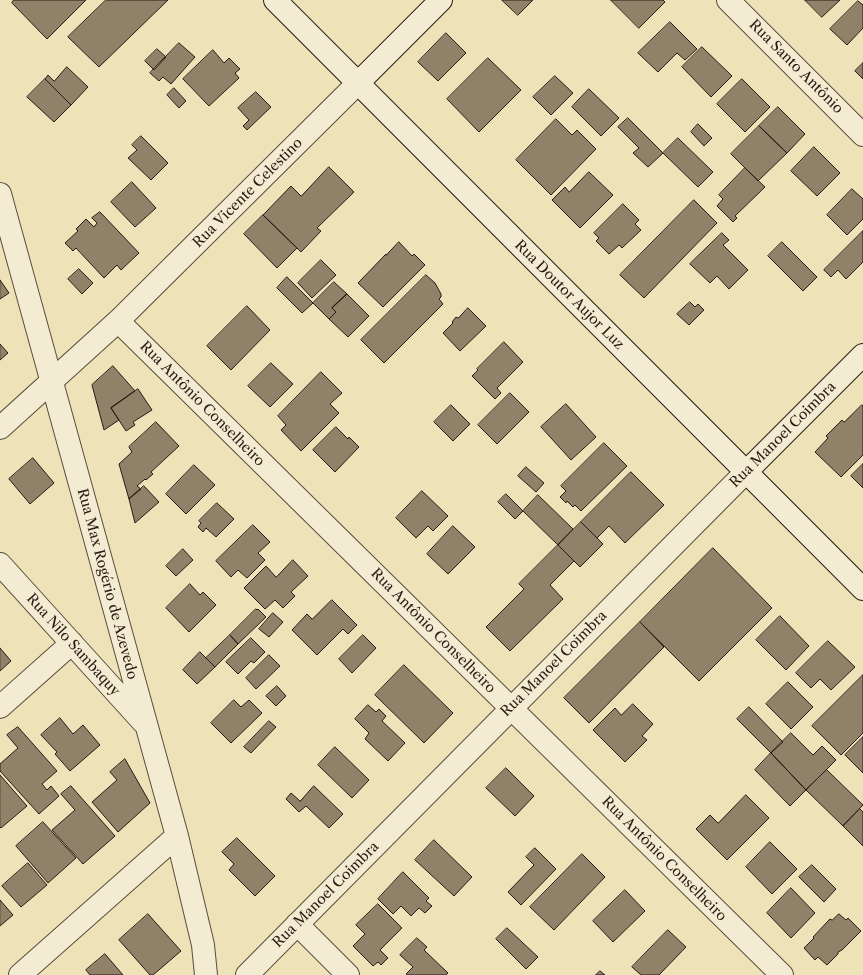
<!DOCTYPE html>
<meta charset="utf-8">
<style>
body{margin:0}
canvas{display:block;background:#eee2b9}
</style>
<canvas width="863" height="975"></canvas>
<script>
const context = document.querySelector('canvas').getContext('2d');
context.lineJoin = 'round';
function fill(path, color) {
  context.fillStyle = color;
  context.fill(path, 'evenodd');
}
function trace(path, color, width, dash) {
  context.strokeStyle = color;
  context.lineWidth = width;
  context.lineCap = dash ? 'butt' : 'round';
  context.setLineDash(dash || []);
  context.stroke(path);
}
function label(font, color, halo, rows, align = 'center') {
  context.font = font + ' "Libre Caslon Text",serif';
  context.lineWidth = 3;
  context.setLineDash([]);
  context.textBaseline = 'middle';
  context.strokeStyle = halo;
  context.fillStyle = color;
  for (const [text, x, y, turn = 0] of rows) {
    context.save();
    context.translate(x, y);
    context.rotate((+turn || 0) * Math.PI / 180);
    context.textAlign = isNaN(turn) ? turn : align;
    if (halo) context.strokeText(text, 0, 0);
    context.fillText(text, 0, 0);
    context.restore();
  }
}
const building = new Path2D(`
 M14 0H86L47 39 12 3Z
 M106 0H168L99 67 68 37Z
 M502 0H533L518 15Z
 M611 0H663L665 2 639 28Z
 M805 0H840L822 17Z
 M858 1 863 5V28L847 45 830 29Z
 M670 22 697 49 685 60 677 53 658 72 638 53Z
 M446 33 466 53 438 81 418 62Z
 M179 43 195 57 171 84 163 77 159 81 150 73Z
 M702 47 732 76 711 97 682 67Z
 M157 49 166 57 154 70 145 61Z
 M213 50 224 63 229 58 240 69 235 73 239 78 209 106 183 79Z
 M488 58 521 90 479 132 447 99Z
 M863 63V79L855 71Z
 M67 67 88 87 71 105 45 79 48 75 54 81Z
 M555 76 573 93 551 115 533 97Z
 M45 79 71 105 54 122 27 97Z
 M742 79 770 107 745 132 717 104Z
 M174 88 186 101 179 108 167 95Z
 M589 89 619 118 601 136 572 107Z
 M256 92 271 107 247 130 243 126 249 120 238 108Z
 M778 107 805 134 787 153 759 126Z
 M628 118 663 153 648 167 633 153 639 148 618 127Z
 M556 119 572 135 577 130 596 149 551 195 516 160Z
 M698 124 712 138 704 146 691 132Z
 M759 126 787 153 758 181 731 154Z
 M141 136 168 163 151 180 128 158 137 150 132 145Z
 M678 138 713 172 698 187 663 153Z
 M814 147 840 173 817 196 791 171Z
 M329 167 354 192 317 228 321 231 301 252 263 215 291 186 301 196Z
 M745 168 765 187 735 216 737 218 733 222 717 206 723 199 719 195Z
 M589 172 613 195 580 228 552 200 565 187 569 192Z
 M132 182 156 208 135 227 111 202Z
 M852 189 863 199V219L847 235 827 215Z
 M694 200 717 223 644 298 620 275Z
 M623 204 639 220 635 224 641 230 622 248 619 245 609 254 596 241 599 238 594 233Z
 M100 212 139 253 121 270 117 265 104 278 76 248 73 251 65 243 78 231 76 229 86 219 94 227 97 223 92 218Z
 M263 215 297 248 277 268 244 234Z
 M863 231V262L846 279 838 270 831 277 824 270Z
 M722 233 729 240 723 245 748 270 729 289 717 276 710 283 690 264Z
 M399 242 412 256 414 254 425 265 383 307 358 283 386 254V255Z
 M782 242 817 277 803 291 768 256Z
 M321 260 336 275 312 298 298 283Z
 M79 269 93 283 82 294 68 279Z
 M426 275 435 283 441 294V297L439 299 443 304 384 363 361 340Z
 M287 277 313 303 302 313 277 288Z
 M0 280 9 293 0 299Z
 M334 282 347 294 332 308 336 312 329 319 313 303Z
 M347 294 369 316 348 337 329 319 336 312 332 308Z
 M690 302 695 307 698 304 704 310 689 325 677 314Z
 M247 306 270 330 231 370 207 346Z
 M468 308 486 326 460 351 443 333 453 323 452 322 456 317 458 318Z
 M504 342 523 362 497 388 501 393 495 399 472 376 478 370 477 369Z
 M0 344 8 353 0 360Z
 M271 363 293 384 270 407 248 386Z
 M113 366 135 391 111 408 119 420 104 430 92 385Z
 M321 372 342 393 330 404 339 413 301 451 281 430 286 425 278 416Z
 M138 389 152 410 133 422 135 425 126 431 111 408Z
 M510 393 529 412 497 444 478 425Z
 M566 404 596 437 571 460 541 427Z
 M451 405 470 424 453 441 434 422Z
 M862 405 863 406V455L841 477 815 452 828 438 826 436 842 420 844 422Z
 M156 422 179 446 151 472 153 474 146 480 145 479 137 486 141 489 129 499 119 464 132 452 129 447Z
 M336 427 348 439 349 437 359 447 335 472 313 450Z
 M604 443 627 466 581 511 575 505 573 507 567 501 566 503 560 497 566 491 561 486Z
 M33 458 54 483 30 504 9 479Z
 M863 464V488L851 476Z
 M194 465 215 485 186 514 166 494Z
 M526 467 544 483 536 492 518 476Z
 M631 472 664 505 625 543 609 526 597 538 581 522Z
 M144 486 159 502 135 523 129 499Z
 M422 491 448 516 433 531 428 526 416 538 396 518Z
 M506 494 523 511 515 519 498 502Z
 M538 495 573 529 558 545 523 511Z
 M217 503 234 519 216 537 206 528 203 532 198 527 201 523 199 521Z
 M581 522 603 544 580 567 558 545Z
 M253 525 270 542 258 553 265 560 247 578 238 570 231 577 216 561Z
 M453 526 475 547 448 574 427 554Z
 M558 545 574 561 550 585 563 599 510 651 486 627 524 589 519 584Z
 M713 548 772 608 699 681 640 622Z
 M183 549 193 560 176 576 166 566Z
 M293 560 308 576 291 592 295 596 283 608 275 600 265 609 244 588 266 566 276 577Z
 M190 584 200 595 203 592 216 605 189 632 166 608Z
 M332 600 357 625 348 634 343 629 317 655 292 630 307 614 312 619Z
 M256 609 257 610 258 609 266 617 238 644 230 635Z
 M273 613 283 622 269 637 259 629Z
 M780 616 809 646 786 670 756 640Z
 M640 622 664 647 589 723 564 698Z
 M230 635 238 644 215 667 206 658Z
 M363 635 376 648 352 673 339 659Z
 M251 638 265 652 254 663 251 661 238 674 226 662Z
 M828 641 855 667 831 690 820 679 811 688 796 673Z
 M0 648 11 661 0 671Z
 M200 652 215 667 197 684 183 670Z
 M269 655 280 666 256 689 246 678Z
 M404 665 453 713 424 743 375 695Z
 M863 675V733L841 755 812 726Z
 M788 682 813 707 791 729 766 704Z
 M277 686 286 696 276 706 266 696Z
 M234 700 241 707 249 700 262 713 231 743 211 723Z
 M633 704 653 724 642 736 647 740 625 762 593 730 615 708 621 715Z
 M368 705 376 712 379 709 386 716 382 721 405 743 388 761 365 739 369 733 355 719Z
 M749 707 783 742 771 753 737 719Z
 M60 718 73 734 83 725 100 745 70 771 55 754 57 752 41 735Z
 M269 721 276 727 251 753 244 747Z
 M18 727 57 771 42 784 47 790 51 786 59 796 39 814 0 771V764L18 748 7 735Z
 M791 733 813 755 822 746 836 760 806 790 771 753Z
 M863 737V773L845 755Z
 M335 747 369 780 352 798 318 765Z
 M771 753 806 790 790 806 755 770Z
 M125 759 150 803 118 832 92 802 117 780 110 772Z
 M506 768 534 796 515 816 486 788Z
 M827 770 863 805 843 826 806 790Z
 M0 775 27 806 1 828 0 827Z
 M71 786 115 836 83 864 52 830 75 810 61 794Z
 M314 786 343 814 329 828 306 806 299 812 286 799 291 793 300 801Z
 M746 795 769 818 727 860 696 829 710 815 718 823Z
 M860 809 863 812V846L843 826Z
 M43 822 76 858 48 883 16 846Z
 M237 838 275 876 255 896 229 870 234 864 222 852Z
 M434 840 472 877 454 896 415 860Z
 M770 842 797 869 772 894 746 867Z
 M535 848 556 869 521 905 508 892 534 865 526 857Z
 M582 854 605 877 554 930 530 907Z
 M28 863 47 885 21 907 2 886Z
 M812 865 836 889 824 902 799 877Z
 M403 872 429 898 426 901 432 906 425 913 419 908 411 916 401 906 393 914 378 899Z
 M791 888 815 913 791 938 767 913Z
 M625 890 645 911 613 942 593 921Z
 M0 900 13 915 0 926Z
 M378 904 402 928 380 950 388 958 381 965 378 962 373 966 353 946 365 934 356 925Z
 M148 914 181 951 153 975H150L119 940Z
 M839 914 846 920 848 918 861 931 842 950 838 952V954L827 965 818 957 815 960 804 948 814 938 813 937 830 919 832 920Z
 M507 928 538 957 526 969 496 939Z
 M668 930 686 947 659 975H641L632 967Z
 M417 938 427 947 424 950 448 973 446 975H408L406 974 413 967 400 955Z
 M105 954 123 975H90L86 970Z
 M600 971 605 975H596Z`);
fill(building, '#8f8269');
trace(building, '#281b13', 1);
const street = new Path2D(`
 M728 0 863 135
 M0 194 177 836 203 945 206 975
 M118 321 782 975
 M0 428 118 321 358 83
 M0 564 143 722
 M0 707 72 643
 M297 924 348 975
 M20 975 177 836
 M247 975 746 472`);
const secondary = new Path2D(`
 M275 0 863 589
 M358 83 441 0
 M746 472 863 355`);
trace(street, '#5a4d3c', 24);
trace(secondary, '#281b13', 24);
trace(street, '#f4ecd2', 22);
trace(secondary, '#f4ecd2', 22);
label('14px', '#281b13', '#f4ecd2', [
 ["Rua Santo Antônio",796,67,45],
 ["Rua Vicente Celestino",248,193,-45],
 ["Rua Doutor Aujor Luz",569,295,45],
 ["Rua Antônio Conselheiro",202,404,45],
 ["Rua Manoel Coimbra",783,435,-45],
 ["Rua Max Rogério de Azevedo",107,584,75],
 ["Rua Antônio Conselheiro",433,631,45],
 ["Rua Nilo Sambaquy",73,645,48],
 ["Rua Manoel Coimbra",554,664,-45],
 ["Rua Antônio Conselheiro",664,859,45],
 ["Rua Manoel Coimbra",326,895,-45]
]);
</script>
